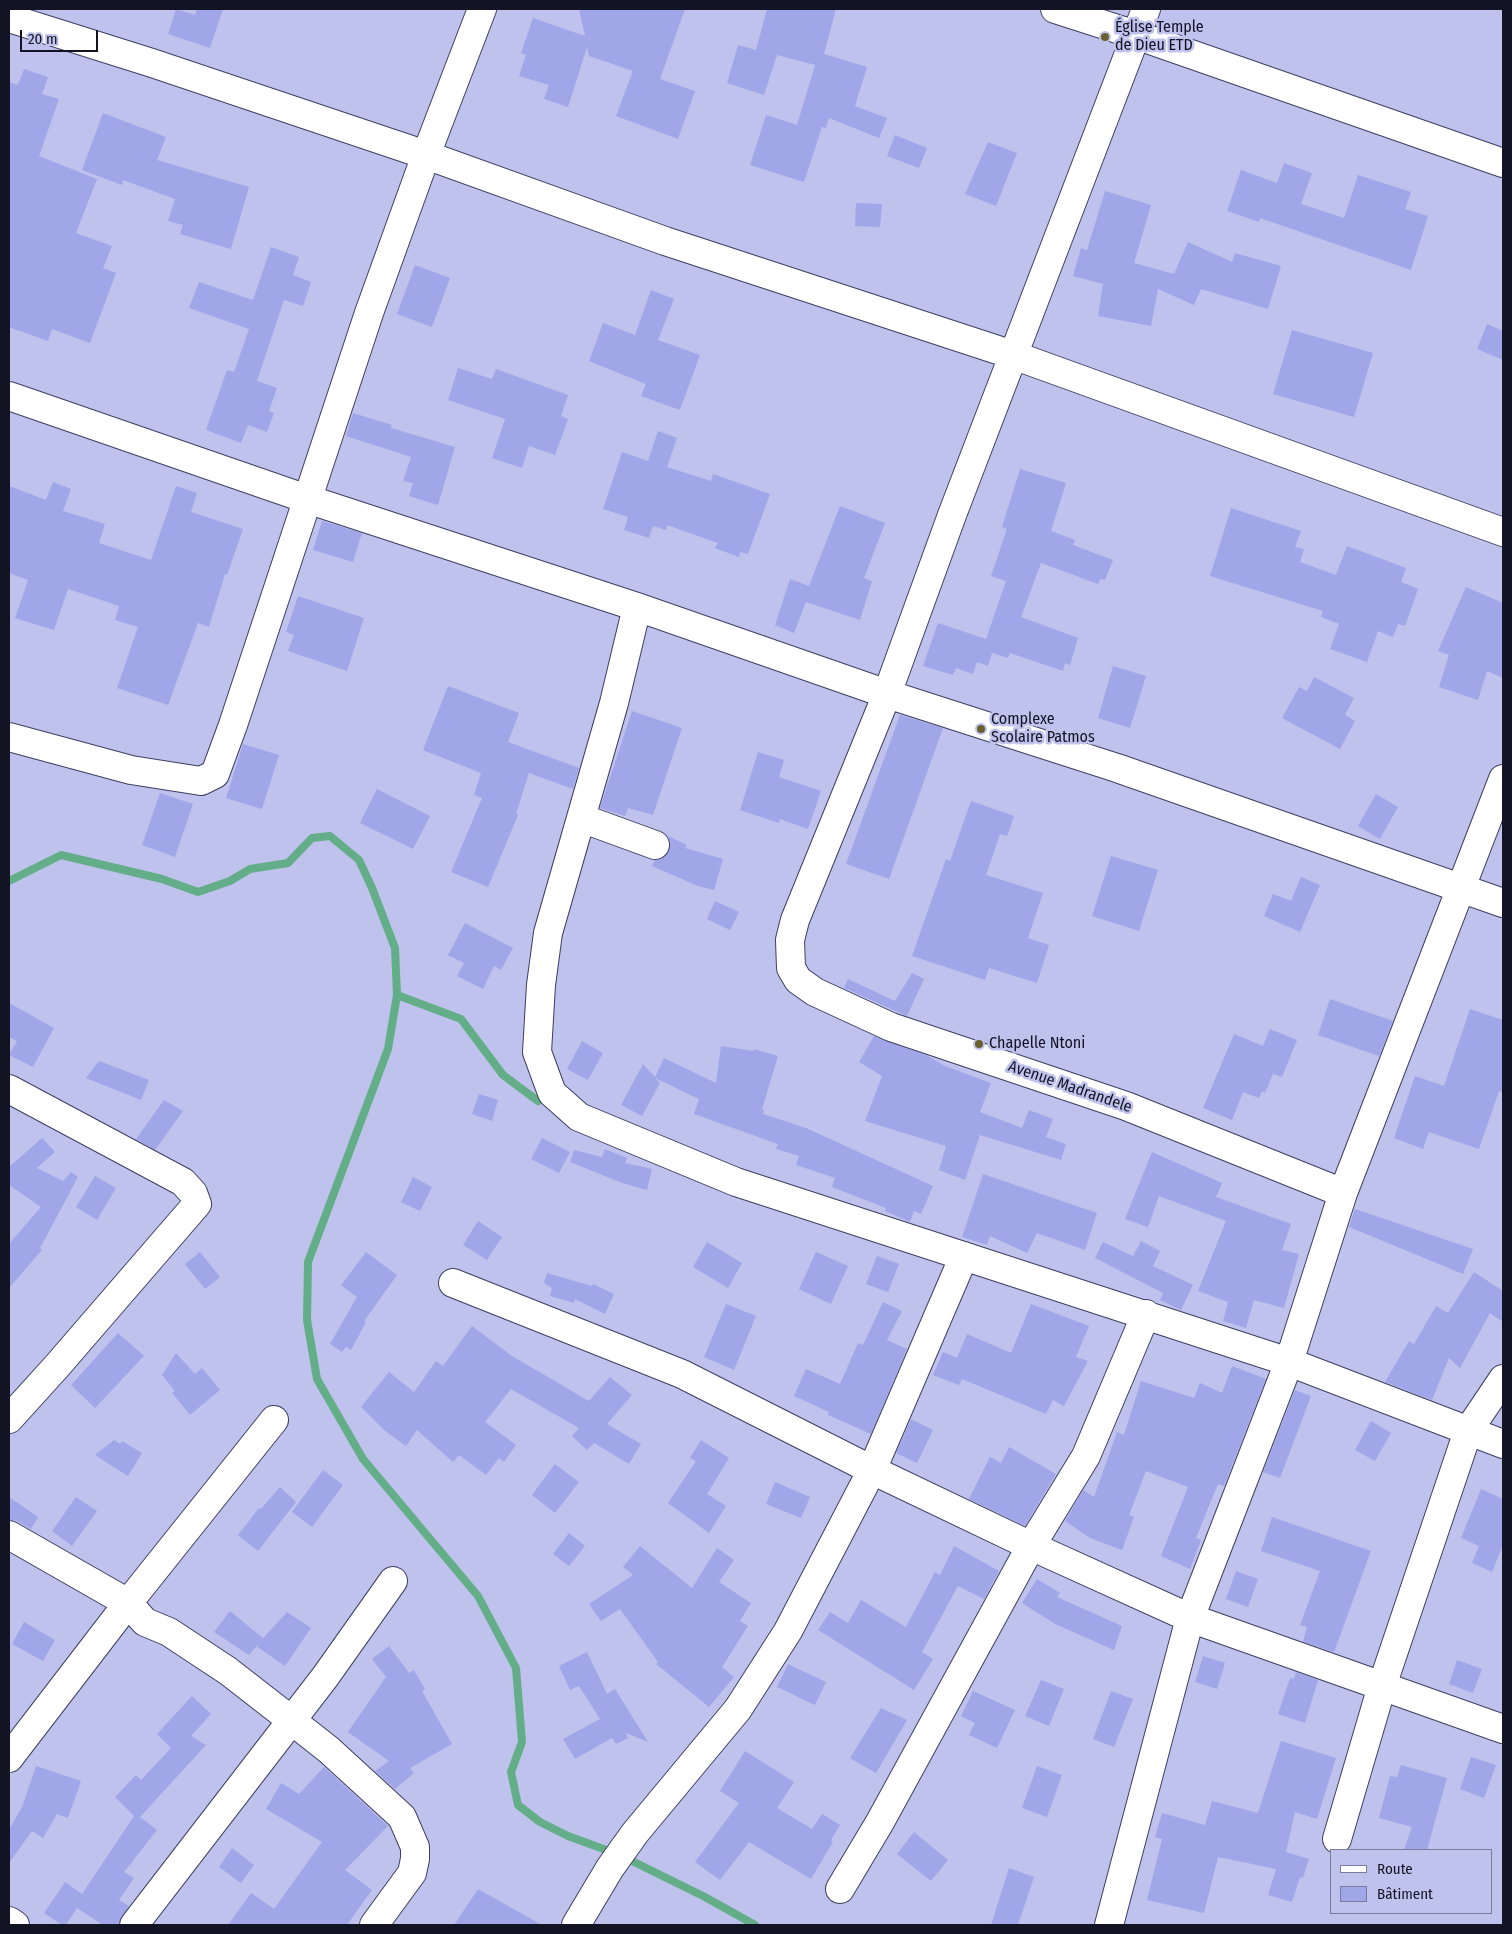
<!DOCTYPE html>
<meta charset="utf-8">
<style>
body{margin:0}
#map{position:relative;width:1512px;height:1934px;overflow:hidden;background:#bec2ec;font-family:"Fira Sans Condensed",sans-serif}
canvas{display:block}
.frame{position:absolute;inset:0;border:10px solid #131423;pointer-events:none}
.legend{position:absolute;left:1330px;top:1849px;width:162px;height:65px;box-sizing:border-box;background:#bec2ec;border:1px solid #7a7c9c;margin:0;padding:6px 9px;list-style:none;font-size:15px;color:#131423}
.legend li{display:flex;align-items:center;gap:10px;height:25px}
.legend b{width:25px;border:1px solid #7a7c9c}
.scale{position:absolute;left:20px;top:30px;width:78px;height:22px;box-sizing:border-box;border:2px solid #131423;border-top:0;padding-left:6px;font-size:15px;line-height:18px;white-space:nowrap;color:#131423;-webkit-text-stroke:4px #bec2ec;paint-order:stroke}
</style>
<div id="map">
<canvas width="1512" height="1934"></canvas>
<div class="frame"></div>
<ul class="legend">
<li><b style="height:6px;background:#fff"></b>Route</li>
<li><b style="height:14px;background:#a1a6e8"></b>Bâtiment</li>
</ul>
<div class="scale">20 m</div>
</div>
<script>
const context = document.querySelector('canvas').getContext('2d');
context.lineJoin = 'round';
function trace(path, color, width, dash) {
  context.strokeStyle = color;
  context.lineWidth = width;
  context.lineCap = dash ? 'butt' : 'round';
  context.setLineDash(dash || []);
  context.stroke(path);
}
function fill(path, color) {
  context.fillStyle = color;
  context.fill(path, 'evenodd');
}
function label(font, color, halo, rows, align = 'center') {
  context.font = font + ' "Fira Sans Condensed",sans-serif';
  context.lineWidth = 5;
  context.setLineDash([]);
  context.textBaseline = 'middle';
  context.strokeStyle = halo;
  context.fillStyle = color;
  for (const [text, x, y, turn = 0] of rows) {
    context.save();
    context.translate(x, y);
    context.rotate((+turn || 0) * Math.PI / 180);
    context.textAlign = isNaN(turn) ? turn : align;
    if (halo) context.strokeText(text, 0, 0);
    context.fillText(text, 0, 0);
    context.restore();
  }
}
trace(new Path2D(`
 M9 881 61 855 162 879 198 892 230 881 250 869 288 863 312 838 330 836 359 860 372 888 395 948 397 995 388 1049 308 1262 307 1320 317 1379 363 1459 478 1596 516 1668 522 1742 511 1772 518 1805 540 1822 568 1836 620 1855 705 1897 755 1925
 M397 995 461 1019 503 1075 538 1101`), '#63ae88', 8);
fill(new Path2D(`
 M176 9 195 15 197 9H223L210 48 168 34Z
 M579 9H685L660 79 695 91 678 139 616 116 633 71 589 56 587 47 568 107 544 99 549 85 519 76 526 55 521 53 533 18 585 36Z
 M767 9H836L824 54 867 67 855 106 887 118 879 138 829 118 826 128 822 127 804 182 750 165 766 115 797 125 815 65 777 55 764 95 727 83 738 45 756 50Z
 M24 69 48 77 42 94 59 99 39 156 97 179 76 233 112 246 103 268 116 273 90 343 52 329 48 341 9 327V82L18 85Z
 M103 113 166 137 157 160 249 187 231 249 180 234 183 225 168 221 175 199 123 180 122 185 82 170Z
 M895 135 927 148 919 168 887 156Z
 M988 142 1017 153 996 206 965 194Z
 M1284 163 1312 173 1301 204 1344 218 1358 175 1411 192 1405 209 1428 216 1411 270 1260 218 1259 222 1227 211 1241 170 1277 183Z
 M1105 191 1151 205 1134 263 1174 274 1188 242 1232 262 1235 253 1281 266 1268 309 1201 289 1194 305 1158 289 1151 326 1098 316 1103 284 1073 276 1081 248 1087 250Z
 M856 203 882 204 880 227 855 226Z
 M271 247 299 257 293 275 311 282 303 306 284 300 257 381 277 388 269 411 274 413 267 432 248 425 241 443 206 430 227 370 234 372 249 329 189 308 199 282 253 300Z
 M415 265 450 278 432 327 397 314Z
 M651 290 674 299 658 340 700 355 680 410 641 396 646 384 589 361 603 323 635 335Z
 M1487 324 1503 331V360L1477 349Z
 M1292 330 1373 353 1354 417 1273 394Z
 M458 368 492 379 496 369 568 395 561 416 568 419 555 455 529 446 522 468 492 458 505 419 448 400Z
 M353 413 392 425 391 428 455 447 438 505 409 496 413 483 403 481 411 457 346 436Z
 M658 431 677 438 667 467 711 481 713 474 770 494 748 554 740 552 739 557 715 548 718 543 667 525 666 530 653 526 649 538 624 530 628 517 603 509 622 452 648 461Z
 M1020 469 1066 483 1051 531 1075 540 1073 545 1113 560 1105 580 1100 579 1098 584 1041 563 1021 617 1078 638 1070 665 1065 663 1063 671 1010 653 1008 658 992 653 988 666 977 662 973 674 956 668 953 675 923 666 938 623 986 639 1006 581 991 576 1007 529 1002 527Z
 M53 482 71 489 63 511 105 524 99 543 151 560 176 486 197 493 191 512 243 529 227 575 225 574 209 627 198 623 168 705 117 688 138 627 115 620 119 606 68 589 54 630 15 618 28 580 9 573V486L46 500Z
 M840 506 885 523 864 578 872 581 860 620 806 602 794 633 775 625 790 579 809 586Z
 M1231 508 1301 531 1295 547 1304 549 1300 562 1336 575 1347 546 1406 568 1401 582 1418 589 1405 626 1398 624 1393 637 1378 631 1367 662 1330 649 1339 624 1321 617 1323 611 1210 576Z
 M322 521 362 533 353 562 313 550Z
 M1466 587 1503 603V678L1487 671 1478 700 1439 687 1449 655 1438 651Z
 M298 596 364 618 347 671 288 651 294 635 286 632Z
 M1113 666 1146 676 1130 728 1098 718Z
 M1314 677 1354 698 1345 715 1355 721 1340 749 1282 718 1299 687 1307 691Z
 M448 686 519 713 508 742 579 768 573 789 529 773 516 814 518 815 488 887 451 872 482 798 474 795 481 773 423 750Z
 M632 711 682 728 653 815 628 808 625 816 600 808Z
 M900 715 943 728 889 879 846 864Z
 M243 744 279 755 262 809 226 798Z
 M758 752 784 760 779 777 821 791 808 829 780 819 779 823 740 810Z
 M377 789 430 816 413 849 360 823Z
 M160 793 193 804 175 857 142 845Z
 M1376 794 1398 807 1380 839 1358 826Z
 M971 801 1014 816 1007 836 1000 834 986 875 1043 893 1028 938 1049 945 1037 983 989 968 985 980 912 956 946 859 950 861Z
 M668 836 687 845 685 848 723 859 714 890 698 886 652 866 655 860 665 857 669 851 670 843Z
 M1111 856 1158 870 1139 931 1092 916Z
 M1301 877 1320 885 1300 932 1264 916 1273 894 1291 901Z
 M715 901 739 912 730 930 707 919Z
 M465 923 513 948 501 970 494 966 483 989 457 976 464 963 448 955Z
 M912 973 924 979 907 1016 844 988 848 979 895 1001Z
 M1330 999 1393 1021 1379 1056 1318 1035Z
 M9 1003 54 1028 33 1067 9 1055 17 1041 9 1037Z
 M1470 1009 1503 1020V1092L1499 1091 1479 1149 1429 1132 1423 1149 1394 1138 1415 1076 1444 1086Z
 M1270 1029 1297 1040 1282 1077 1273 1074 1265 1093 1262 1091 1259 1098 1243 1092 1232 1120 1203 1108 1234 1034 1263 1046Z
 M874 1036 926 1055 945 1066 991 1083 980 1112 1022 1128 1029 1110 1053 1119 1046 1137 1066 1144 1061 1160 980 1135 965 1180 939 1170 946 1146 865 1121 882 1076 859 1062Z
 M582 1041 603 1053 588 1080 567 1069Z
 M721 1046 754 1051V1049L778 1056 762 1109 764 1110 763 1114 806 1128 933 1186 921 1214 914 1211 910 1222 885 1211 886 1208 832 1187 835 1178 796 1165 799 1156 776 1149 778 1144 694 1114 699 1099 655 1078 660 1083 642 1116 621 1105 643 1064 655 1077 664 1058 716 1083Z
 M99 1061 149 1080 141 1100 86 1078Z
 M479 1094 498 1100 492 1121 472 1114Z
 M164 1100 183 1111 155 1150 136 1139Z
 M42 1138 55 1152 37 1168 63 1181 71 1172 78 1177 40 1248 42 1250 9 1288V1244L41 1207 9 1185V1167Z
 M542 1138 570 1152 559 1173 531 1159Z
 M605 1149 627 1158 625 1163 652 1169 647 1190 622 1183 570 1162 574 1150 602 1157Z
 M1152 1152 1222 1183 1216 1197 1291 1224 1282 1250 1299 1254 1284 1308 1254 1300 1246 1328 1223 1321 1228 1302 1198 1291 1226 1221 1159 1196 1148 1227 1125 1219Z
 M983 1174 1097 1213 1085 1250 1037 1233 1027 1253 990 1236 987 1245 962 1237Z
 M95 1176 116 1188 97 1220 76 1207Z
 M413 1177 432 1187 420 1211 401 1202Z
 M1355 1209 1473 1249 1463 1274 1349 1227Z
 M478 1221 502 1237 487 1260 463 1245Z
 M1141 1241 1160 1251 1153 1266 1193 1285 1181 1310 1160 1300 1163 1293 1095 1258 1103 1242 1133 1256Z
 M707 1242 742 1263 728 1288 693 1267Z
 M200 1252 220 1277 205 1289 185 1264Z
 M366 1252 397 1275 364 1321 366 1322 351 1350 346 1347 342 1352 330 1344 357 1297 341 1285Z
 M816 1252 848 1266 831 1304 799 1289Z
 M877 1256 899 1264 888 1292 866 1284Z
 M1474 1272 1503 1291V1322L1490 1313 1460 1368 1449 1358 1432 1400 1385 1382 1409 1341 1414 1344 1436 1306 1448 1313Z
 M547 1273 592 1286 593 1284 614 1294 605 1314 575 1299 574 1303 550 1296 552 1288 544 1283Z
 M883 1302 902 1311 887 1340 907 1349 871 1434 828 1415 829 1412 794 1396 806 1369 840 1384 858 1343 863 1345Z
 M726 1304 756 1316 734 1370 704 1357Z
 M1031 1304 1089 1326 1076 1357 1088 1361 1064 1406 1053 1400 1046 1414 962 1379 959 1385 933 1375 943 1352 957 1358 967 1334 1011 1353Z
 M472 1326 512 1356 589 1401 610 1377 632 1395 607 1424 641 1444 629 1464 594 1443 587 1450 572 1436 579 1428 511 1389 485 1422 516 1445 504 1462 499 1458 486 1475 459 1455 453 1462 417 1430 406 1446 384 1430 361 1407 389 1372 414 1392 436 1361 443 1366Z
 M118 1333 144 1356 95 1408 71 1385Z
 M176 1353 195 1374 202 1368 220 1390 190 1415 172 1393 175 1391 162 1375Z
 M1232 1366 1266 1379 1224 1486 1218 1484 1196 1538 1201 1540 1190 1569 1161 1556 1188 1487 1146 1471 1129 1515 1134 1517 1122 1550 1090 1538 1065 1521 1083 1490 1094 1497 1117 1432 1124 1435 1141 1381 1194 1398 1200 1383 1222 1393Z
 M1295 1390 1311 1396 1280 1478 1263 1472Z
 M911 1419 933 1430 917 1463 896 1453Z
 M1371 1421 1391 1433 1375 1461 1355 1450Z
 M114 1440 120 1444 122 1441 142 1453 128 1476 95 1455Z
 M701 1440 729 1458 707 1494 726 1506 709 1533 668 1503 696 1461 690 1458Z
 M1009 1447 1056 1474 1025 1526 969 1499 990 1457 1001 1463Z
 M555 1464 579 1482 555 1513 532 1495Z
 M323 1470 343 1485 312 1527 292 1512Z
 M775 1482 810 1497 801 1518 766 1504Z
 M280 1487 296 1502 258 1551 238 1535 259 1508 261 1509Z
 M1481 1489 1503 1499V1545L1492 1572 1472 1563 1479 1546 1461 1538Z
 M9 1497 38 1517 31 1529 17 1521 9 1519Z
 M76 1497 97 1511 72 1546 52 1531Z
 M1272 1517 1371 1551 1334 1652 1303 1642 1307 1627 1300 1625 1320 1571 1261 1551Z
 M569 1533 585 1546 569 1566 553 1554Z
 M640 1546 692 1588 717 1548 734 1560 719 1582 751 1603 740 1621 748 1626 722 1667 734 1677 709 1707 656 1664 658 1662 620 1609 601 1621 589 1604 633 1575 623 1567Z
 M954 1546 999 1571 984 1599 958 1586 922 1652 933 1659 914 1690 818 1630 830 1612 848 1623 861 1600 906 1627 935 1572 940 1575Z
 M1236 1571 1258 1579 1248 1607 1226 1599Z
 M1037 1579 1060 1593 1057 1597 1122 1626 1114 1650 1055 1624 1022 1603Z
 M230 1611 263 1638 249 1655 214 1632Z
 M287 1612 311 1628 285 1666 256 1646Z
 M24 1622 55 1640 43 1661 12 1644Z
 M389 1646 409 1673 414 1670 425 1689 422 1691 452 1744 410 1768 414 1773 395 1789 375 1771 389 1761 348 1732 386 1677 372 1659Z
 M587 1652 607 1694 615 1689 648 1742 626 1733 628 1738 616 1744 612 1738 575 1759 563 1739 600 1719 579 1686 570 1690 559 1666Z
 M1203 1656 1225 1663 1217 1689 1195 1682Z
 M1457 1660 1482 1669 1473 1693 1449 1684Z
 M788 1664 826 1682 815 1705 777 1687Z
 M1296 1672 1318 1680 1305 1723 1278 1714 1290 1678 1294 1679Z
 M1041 1680 1064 1689 1049 1726 1025 1716Z
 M973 1691 1015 1710 997 1748 969 1735 975 1723 961 1716Z
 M1111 1691 1133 1699 1114 1747 1093 1739Z
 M192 1696 211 1714 191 1736 206 1745 140 1817 157 1830 124 1872 134 1878 119 1900 129 1906 117 1925H103L77 1908 66 1925H62L44 1913 65 1882 82 1894 134 1816 115 1797 136 1775 141 1780 171 1748 157 1734Z
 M881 1708 907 1720 876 1773 850 1758Z
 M1281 1741 1336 1758 1317 1819 1295 1812 1286 1852 1309 1859 1303 1878 1300 1877 1292 1902 1268 1895 1276 1869 1218 1857 1204 1913 1147 1900 1162 1839 1155 1837 1162 1813 1205 1825 1212 1801 1258 1813Z
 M745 1751 794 1782 777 1808 812 1829 822 1814 840 1825 831 1840 833 1842 811 1879 749 1842 720 1880 695 1862 739 1803 720 1791Z
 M1471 1757 1496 1765 1484 1798 1460 1789Z
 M1401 1765 1447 1778 1427 1850H1404L1412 1827 1379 1818 1390 1776 1397 1777Z
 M36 1766 81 1781 68 1818 57 1814 43 1838 32 1831 9 1863V1830L22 1807Z
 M1037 1766 1062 1775 1047 1817 1022 1808Z
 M324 1767 388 1826 345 1870 372 1890 347 1925H228L251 1893 274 1909 322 1842 266 1809 281 1783 299 1794Z
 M914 1832 948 1860 931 1881 897 1854Z
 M232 1848 254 1865 241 1883 219 1867Z
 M1009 1868 1034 1877 1018 1925H991Z
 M478 1889 542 1925H454Z`), '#a1a6e8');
const minor = new Path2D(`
 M1055 9 1136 35 1503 163
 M1146 9 952 515 887 694 795 920 790 940 791 968 798 980 815 992 891 1027 1126 1106 1343 1193
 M9 18 152 63 426 155 665 241 1013 355 1503 532
 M9 396 307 499 637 607 887 694 1117 768 1503 903
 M637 607 614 703 548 933 541 985 537 1052 552 1093 579 1117 736 1182 1289 1362 1503 1444
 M9 737 131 770 201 781 215 774 233 725 369 313 426 155 482 9
 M581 818 655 845
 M9 1089 183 1182 193 1193 197 1204 57 1366 9 1419
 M453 1283 682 1374 872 1470 1031 1546 1190 1618 1503 1729
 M274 1420 128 1603 145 1622 169 1632 228 1671 291 1720 329 1750 402 1817 415 1847V1859L412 1873 374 1925
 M9 1535 128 1603 9 1758
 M1337 1839 1382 1686 1468 1431 1503 1379
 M840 1889 880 1822 1031 1546 1086 1456 1146 1314
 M9 1921 15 1925
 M134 1925 325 1677 393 1581
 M576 1925 610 1868 635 1833 738 1709 788 1631 872 1470 964 1256
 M1109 1925 1190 1618 1289 1362 1343 1193 1503 779`);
trace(minor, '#3d3f62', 30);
trace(minor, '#fff', 28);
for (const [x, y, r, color] of [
 [1105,37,5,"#69602d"],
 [981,729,5,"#69602d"],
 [979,1044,5,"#69602d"]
]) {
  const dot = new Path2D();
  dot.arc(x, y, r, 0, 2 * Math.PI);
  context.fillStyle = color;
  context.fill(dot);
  trace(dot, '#bec2ec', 2);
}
label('16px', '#131423', '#bec2ec', [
 ["Église Temple",1115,28],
 ["de Dieu ETD",1115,46],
 ["Complexe",991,720],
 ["Scolaire Patmos",991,738],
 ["Chapelle Ntoni",989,1044]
], 'left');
label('16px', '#131423', '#bec2ec', [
 ["Avenue Madrandele",1070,1087,19]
]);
</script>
